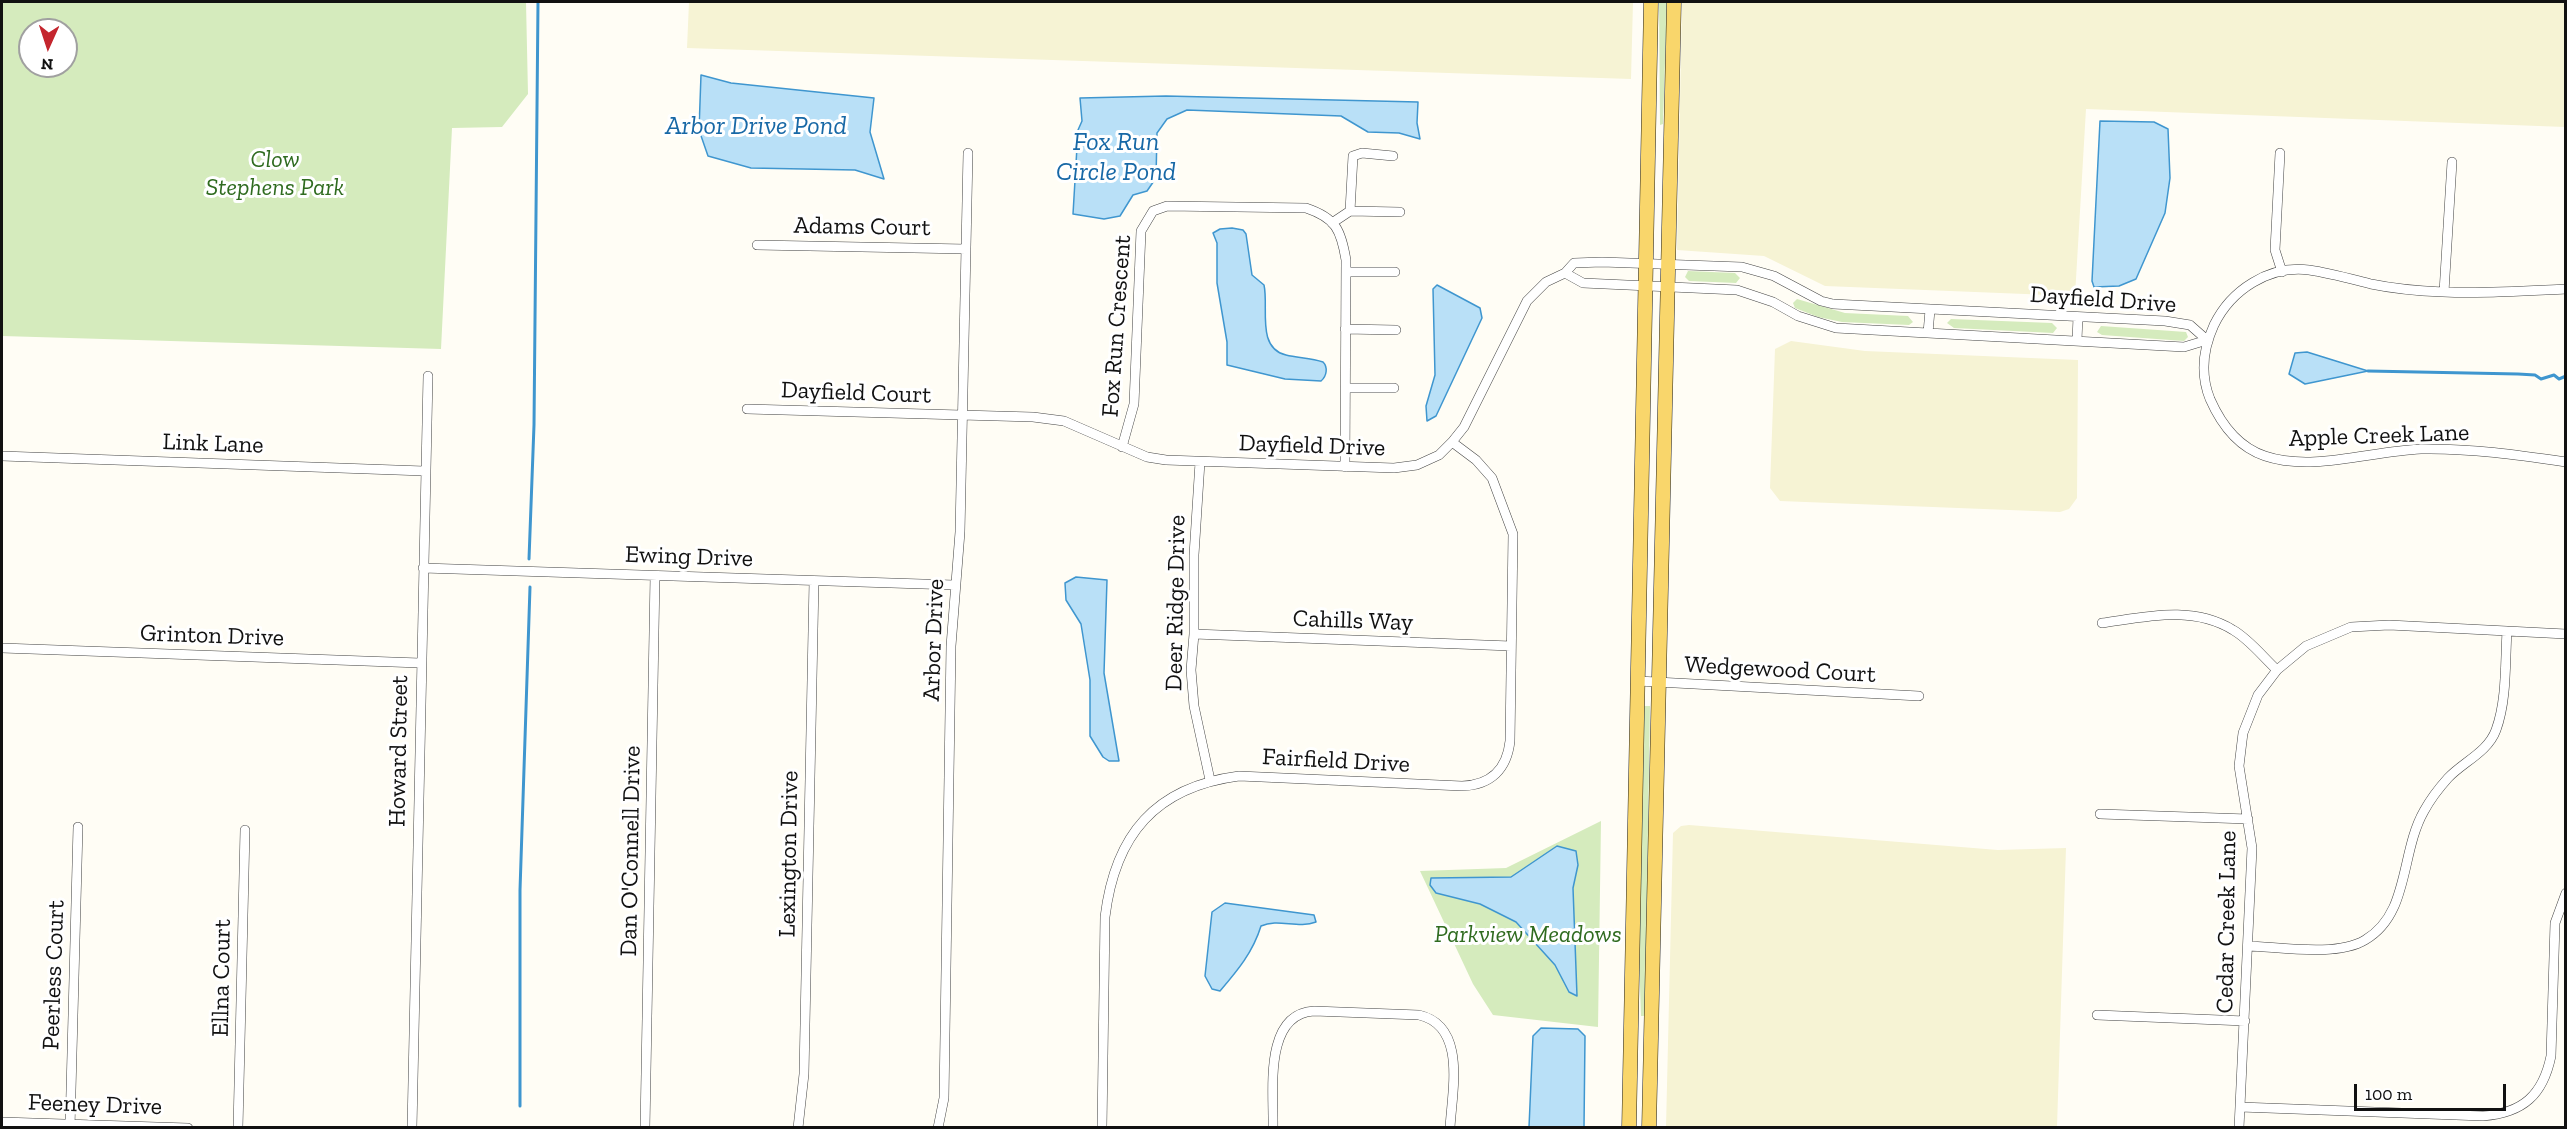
<!DOCTYPE html>
<style>
body{margin:0}
#map{position:relative;width:2567px;height:1129px;overflow:hidden;background:#fffdf5;font-family:"Zilla Slab",serif}
canvas{display:block}
.frame{position:absolute;inset:0;border:3px solid #111;pointer-events:none}
.north{position:absolute;left:18px;top:18px;width:60px;height:60px;box-sizing:border-box;background:#fff;border:2px solid #a0a0a0;border-radius:50%;rotate:183deg;font-size:16px;font-weight:700;line-height:24px;text-align:center;color:#111}
.north::after{content:'';display:block;margin:auto;width:21px;height:27px;background:#c4262e;clip-path:polygon(50% 0,100% 100%,50% 72%,0 100%)}
.scale{position:absolute;left:2354px;top:1084px;width:152px;height:27px;box-sizing:border-box;border:3px solid #111;border-top:0;padding-left:8px;font-size:18px;line-height:21px;white-space:nowrap;color:#111;-webkit-text-stroke:4px #fff;paint-order:stroke}
</style>
<div id="map">
<canvas width="2567" height="1129"></canvas>
<div class="frame"></div>
<div class="north">N</div>
<div class="scale">100 m</div>
</div>
<script>
const context = document.querySelector('canvas').getContext('2d');
context.lineJoin = 'round';
function fill(path, color) {
  context.fillStyle = color;
  context.fill(path, 'evenodd');
}
function trace(path, color, width, dash) {
  context.strokeStyle = color;
  context.lineWidth = width;
  context.lineCap = dash ? 'butt' : 'round';
  context.setLineDash(dash || []);
  context.stroke(path);
}
function label(font, color, halo, rows, align = 'center') {
  context.font = font + ' "Zilla Slab",serif';
  context.lineWidth = 6;
  context.setLineDash([]);
  context.textBaseline = 'middle';
  context.strokeStyle = halo;
  context.fillStyle = color;
  for (const [text, x, y, turn = 0] of rows) {
    context.save();
    context.translate(x, y);
    context.rotate((+turn || 0) * Math.PI / 180);
    context.textAlign = isNaN(turn) ? turn : align;
    if (halo) context.strokeText(text, 0, 0);
    context.fillText(text, 0, 0);
    context.restore();
  }
}
fill(new Path2D(`
 M689 2H1633L1631 79 687 48Z
 M1682 2H2565V127L2086 109 2075 296 1825 286 1764 256 1677 250Z
 M1791 341 1865 351 2078 360 2077 498 2069 509 2060 512 1780 501 1770 488 1775 349Z
 M1689 825 1998 850 2066 848 2057 1127H1666L1673 833 1681 826Z`), '#f6f3d4');
fill(new Path2D(`
 M2 2H526L528 94 502 127 452 128 441 349 2 336ZM30 30H66V66H30Z
 M1659 2H1667L1663 124 1660 125Z
 M1688 271 1735 273 1740 278 1736 283 1689 281 1685 277Z
 M1797 299 1845 313 1908 316 1913 322 1909 325 1842 322 1818 317 1795 308 1793 303Z
 M1951 319 2052 323 2057 328 2053 333 1954 328 1947 323Z
 M2101 326 2186 332 2188 337 2184 341 2102 335 2097 332Z
 M1644 706H1650L1645 1016H1641L1639 956Z
 M1601 821 1598 1027 1493 1015 1473 984 1420 871 1506 868Z`), '#d5ebbd');
const water = new Path2D(`
 M701 75 731 83 874 98 870 132 884 179 855 170 751 168 708 156 699 130Z
 M1166 96 1418 102 1417 123 1420 139 1399 133 1368 132 1341 116 1187 110 1167 119 1157 133 1156 178 1147 191 1133 195 1120 216 1104 219 1073 214 1078 130 1082 121 1080 98Z
 M2100 121 2154 122 2168 129 2170 178 2165 213 2136 279 2119 286 2094 287 2092 281Z
 M1232 228 1243 230 1246 234 1252 275 1264 285C1269 307 1256 348 1286 355 1298 358 1311 358 1323 362 1328 367 1327 376 1321 381L1285 379 1227 365V342L1217 283V243L1213 233 1220 229Z
 M1437 285 1480 308 1482 318 1436 416 1427 421 1426 406 1435 375 1433 289Z
 M2307 352 2368 371 2305 384 2289 374 2295 353Z
 M1076 577 1107 580 1104 673 1119 761H1109L1103 757 1090 736V680L1081 624 1066 600 1065 583Z
 M1557 846 1576 851 1578 865 1573 888 1577 996 1569 992 1555 965 1516 922 1480 904 1436 893 1430 885 1431 878 1511 877Z
 M1225 903 1314 915 1316 922C1298 929 1278 918 1261 926 1253 952 1238 970 1220 991L1212 989 1205 976 1212 912Z
 M1541 1028 1578 1029 1585 1036 1584 1127H1529L1533 1036Z`);
fill(water, '#b9e0f7');
trace(water, '#3f96cf', 1.5);
trace(new Path2D(`
 M2368 371 2518 374 2535 375 2541 379 2554 375 2559 379 2566 376
 M529 559 534 425 538 2
 M520 1106V890L530 587`), '#3f96cf', 3);
const street = new Path2D(`
 M2280 153 2275 250 2282 272
 M1350 211 1400 212
 M1332 223 1350 211 1353 156 1362 153 1393 156
 M757 245 966 249
 M1346 272H1395
 M1565 273 1583 283 1737 290 1773 302 1798 316 1836 328 2184 347 2207 340
 M2566 289C2525 291 2484 294 2443 292 2419 291 2395 289 2371 284 2351 279 2330 273 2309 270 2269 265 2231 290 2214 325 2203 349 2200 374 2210 399 2221 424 2238 447 2265 456 2312 472 2371 451 2421 449 2470 448 2518 455 2566 462
 M2444 292 2452 162
 M1345 329 1396 330
 M1928 333 1930 310
 M2077 340 2078 317
 M1346 388H1394
 M747 409 1033 417 1064 421 1147 457 1166 460 1394 468 1417 465 1439 455 1452 442 1464 427 1527 301 1546 282 1565 273 1574 263 1602 262 1742 267 1774 276 1821 301 1833 304 2165 321 2190 325 2207 340
 M1122 447 1134 404 1141 231 1153 211 1167 206 1306 208C1336 218 1341 230 1346 260L1345 467
 M2 456 424 471
 M1200 462 1194 555V634L1191 670 1194 706 1210 780
 M423 568 954 585
 M2102 623C2146 617 2192 605 2233 630 2249 639 2263 657 2277 670
 M1194 634 1511 646
 M2 648 420 663
 M1638 681 1919 696
 M2100 814 2248 819
 M2248 946C2280 947 2337 957 2365 940 2410 914 2400 853 2424 811 2430 800 2439 788 2448 778 2463 762 2488 752 2496 730 2507 700 2505 663 2507 631
 M2097 1015 2245 1021
 M2240 1107 2483 1116C2523 1113 2543 1095 2551 1056L2555 923 2566 893
 M2 1122 188 1128
 M70 1128 78 827
 M238 1128 245 830
 M412 1128 428 376
 M645 1128 655 576
 M798 1128 804 1074 814 581
 M938 1128 944 1098 951 646 960 532 968 153
 M1102 1128 1105 917C1115 835 1155 787 1239 776L1462 786C1491 785 1507 769 1510 741L1513 534 1492 478 1476 460 1452 442
 M1273 1128C1274 1092 1263 1014 1314 1011L1419 1015C1467 1026 1452 1091 1450 1128
 M2239 1128 2252 848 2239 766 2243 733 2258 695 2277 670 2306 646 2351 627 2389 625 2566 634`);
const primary = new Path2D(`
 M1629 1128 1651 2
 M1649 1128 1674 2`);
trace(street, '#444', 10);
trace(primary, '#222', 15);
trace(street, '#fff', 9);
trace(primary, '#f9d66b', 14);
label('italic 24px', '#2f6b1f', '#fff', [
 ["Clow",275,160],
 ["Stephens Park",275,188],
 ["Parkview Meadows",1528,935]
]);
label('24px', '#111', '#fff', [
 ["Adams Court",862,227,1],
 ["Dayfield Drive",2103,300,4],
 ["Fox Run Crescent",1117,326,-86],
 ["Dayfield Court",856,393,2],
 ["Apple Creek Lane",2379,436,-2],
 ["Link Lane",213,444,2],
 ["Dayfield Drive",1312,446,2],
 ["Ewing Drive",689,557,2],
 ["Deer Ridge Drive",1176,603,-89],
 ["Cahills Way",1353,621,2],
 ["Grinton Drive",212,636,2],
 ["Arbor Drive",934,640,-88],
 ["Wedgewood Court",1780,670,3],
 ["Howard Street",399,751,-89],
 ["Fairfield Drive",1336,761,3],
 ["Dan O'Connell Drive",631,851,-89],
 ["Lexington Drive",789,854,-89],
 ["Cedar Creek Lane",2227,922,-89],
 ["Peerless Court",54,975,-88],
 ["Ellna Court",222,978,-89],
 ["Feeney Drive",95,1105,2]
]);
label('italic 26px', '#1768a6', '#fff', [
 ["Arbor Drive Pond",756,127],
 ["Fox Run",1116,143],
 ["Circle Pond",1116,173]
]);
</script>
